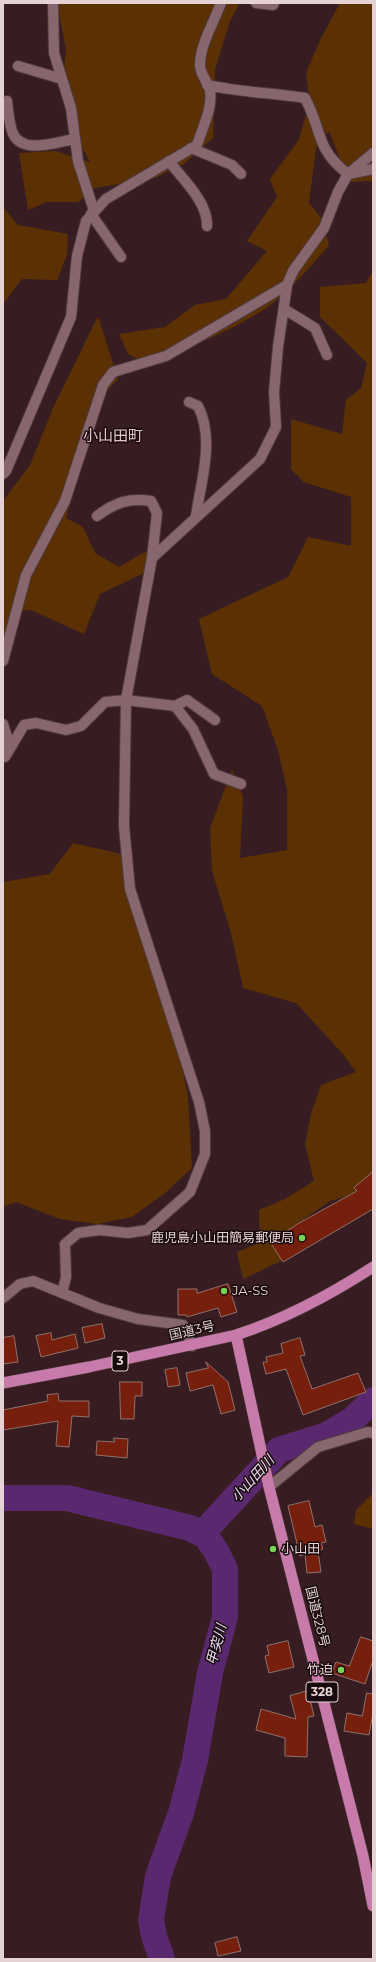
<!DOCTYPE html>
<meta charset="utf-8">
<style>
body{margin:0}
#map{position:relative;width:376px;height:1962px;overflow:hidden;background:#371d22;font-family:Montserrat,sans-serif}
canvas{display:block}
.frame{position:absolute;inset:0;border:4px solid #e5d2d5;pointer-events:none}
</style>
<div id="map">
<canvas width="376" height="1962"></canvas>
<div class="frame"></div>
</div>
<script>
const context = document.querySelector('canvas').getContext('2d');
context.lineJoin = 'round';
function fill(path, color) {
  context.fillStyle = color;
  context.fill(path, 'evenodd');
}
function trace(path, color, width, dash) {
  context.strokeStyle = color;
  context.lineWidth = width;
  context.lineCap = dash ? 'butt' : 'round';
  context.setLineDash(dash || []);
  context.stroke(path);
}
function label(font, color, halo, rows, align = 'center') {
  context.font = font + ' Montserrat,"Noto Sans JP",sans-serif';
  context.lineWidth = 3;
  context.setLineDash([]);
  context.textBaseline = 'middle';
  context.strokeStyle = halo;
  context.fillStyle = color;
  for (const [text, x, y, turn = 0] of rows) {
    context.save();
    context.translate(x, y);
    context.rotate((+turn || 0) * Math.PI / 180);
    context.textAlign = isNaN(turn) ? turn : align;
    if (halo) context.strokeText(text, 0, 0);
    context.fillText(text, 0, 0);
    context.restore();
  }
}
fill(new Path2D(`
 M57 3H240L230 21 215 69 213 138 184 164 155 178 95 188 78 202H47L28 210 19 153 55 151 90 162 69 124 61 94 66 49Z
 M340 3H373V181L349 182 329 131 316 148 309 203 323 220 329 246C314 262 299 280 283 295 246 327 191 346 147 364L128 354 119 334 165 327 195 305 226 299 267 251 247 241 277 197 270 179 298 141 310 103 306 73 320 40Z
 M3 207 18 225 68 234 67 255 57 280 22 279 3 304Z
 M373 271V1185L367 1191 330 1201 298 1223 281 1261 243 1279 237 1252 260 1243 259 1210 285 1199 314 1181 305 1144 311 1114 321 1085 356 1072 343 1054 296 1003 243 988 231 933 212 871 210 828 232 770 243 796 240 858 287 850V790L278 750 262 706 212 674 199 619 288 577 308 537 351 546V497L304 482 291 469V419L342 434 346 400 361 388 367 363 320 317V287L366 283Z
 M98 316 118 379 99 400 66 518 83 527 95 553 119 567 157 545 146 572 100 594 84 634 31 610 15 611 3 665V501L30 465 53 408Z
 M73 843 130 856 147 950 178 1047 188 1097 192 1168 164 1194 132 1217 97 1224 60 1219 16 1202 3 1207V882L50 874Z
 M373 1493V1529L354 1524 356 1510Z`), '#5b3104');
trace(new Path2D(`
 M3 1498H67L190 1528 206 1536 216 1551 225 1569V1617L210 1673 195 1760 181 1813 158 1876 151 1920 154 1936 162 1959
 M202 1534 279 1450 327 1435 352 1420 373 1400`), '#5a286e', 26);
const building = new Path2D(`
 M373 1172V1209L283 1262 270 1242 299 1223 357 1191 354 1188Z
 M228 1284 237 1312 221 1317 218 1308 187 1317 186 1315H178V1289H197V1293Z
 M102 1324 105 1338 85 1343 82 1328Z
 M51 1333 52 1340 75 1334 78 1348 41 1357 36 1336Z
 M14 1336 18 1362 3 1364V1338Z
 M300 1338 305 1355 300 1356 312 1389 358 1373 366 1392 303 1415 286 1369 266 1374 263 1362H267L266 1357 283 1353 281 1344Z
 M206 1362 228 1382 235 1410 221 1414 213 1385 190 1391 186 1373 208 1368Z
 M177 1368 180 1385 168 1387 165 1370Z
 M120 1382H142V1396H135L134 1419H121Z
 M58 1394 59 1401H89V1417L72 1416 69 1447 56 1446 58 1421 3 1430V1410L48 1401 47 1395Z
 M114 1438 128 1439 127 1458 96 1455 97 1441 114 1442Z
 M309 1501 315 1527 322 1525 326 1542 321 1543 323 1549 318 1551 321 1572 307 1573 305 1554 300 1556 288 1506Z
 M361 1637 373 1641V1660L365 1684 332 1673 336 1662 349 1666Z
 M288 1641 294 1667 269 1673 265 1656 269 1655 267 1646Z
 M308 1691 314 1716 308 1717 307 1757 285 1756V1738L256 1730 261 1709 296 1719 290 1696Z
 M367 1693 373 1694V1713L369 1735 344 1731 347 1713 362 1716Z
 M237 1937 241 1951 218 1956 215 1943Z`);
fill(building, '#761f0d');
trace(building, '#91716a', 1);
const minor = new Path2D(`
 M53 3 54 53 71 108 78 161 94 211
 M256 3 273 5 274 3
 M18 66 62 79
 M207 85C239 92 272 93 305 98 322 129 315 149 348 174L373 169
 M7 101C8 110 9 122 12 131 20 156 56 142 75 139
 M191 148 232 165 241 174
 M169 161C183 180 208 202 207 226
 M91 214 121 257
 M284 309 315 328 327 355
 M189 402 198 406C215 439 201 481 196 516
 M3 474 6 471 71 317 77 256 86 221 106 199 197 145C202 129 213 108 210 91 209 82 199 75 200 63 201 43 214 22 221 3
 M97 516C116 502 128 498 151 501L157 513 152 558
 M3 661 26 575 65 501 103 385 113 372 166 356 287 285
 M175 706 187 700 215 720
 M3 724 7 737 5 757 24 725 36 723 66 730 81 726 105 702 126 700 175 706 193 729 214 774 241 784
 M62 1293 66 1277 65 1244 78 1233 99 1230 128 1233 147 1230 190 1192 205 1154V1131L199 1102 130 889 124 826 126 700 152 558 260 459 276 427 274 392 278 347 287 285 293 271 324 228 338 192 348 174 373 153
 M3 1298 20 1284 33 1281 99 1308 138 1319 183 1325 192 1346
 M269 1487 318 1447 368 1432 373 1433`);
const trunk = new Path2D(`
 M236 1335 269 1487 363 1856 373 1906
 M3 1383 89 1367 236 1335C285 1319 330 1295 373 1267`);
trace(minor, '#513b40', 12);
trace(trunk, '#513b40', 12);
trace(minor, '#87676d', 10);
trace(trunk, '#c87baa', 11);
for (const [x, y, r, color] of [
 [302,1238,4,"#7ad156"],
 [224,1291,4,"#7ad156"],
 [273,1549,4,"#7ad156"],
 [341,1670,4,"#7ad156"]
]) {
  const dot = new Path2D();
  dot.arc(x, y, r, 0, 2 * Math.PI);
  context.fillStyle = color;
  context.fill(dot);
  trace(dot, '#170b0d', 1.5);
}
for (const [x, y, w] of [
 [120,1361,16],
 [322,1692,32]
]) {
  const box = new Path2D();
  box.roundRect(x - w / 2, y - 10, w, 20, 3);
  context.fillStyle = '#170b0d';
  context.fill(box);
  trace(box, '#e5d2d5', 1);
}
label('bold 12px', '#e5d2d5', null, [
 ["3",120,1361],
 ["328",322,1692]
]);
label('13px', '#e5d2d5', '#170b0d', [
 ["鹿児島小山田簡易郵便局",294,1238],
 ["JA-SS",232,1291,"left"],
 ["小山田",281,1549,"left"],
 ["竹迫",333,1670]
], 'right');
label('13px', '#e5d2d5', '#170b0d', [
 ["国道3号",192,1331,-13],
 ["国道328号",317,1617,76]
]);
label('italic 14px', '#ebddf2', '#170b0d', [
 ["小山田川",253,1479,-48],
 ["甲突川",217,1645,-75]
]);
label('15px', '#e8c3c9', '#170b0d', [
 ["小山田町",113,437]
]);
</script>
